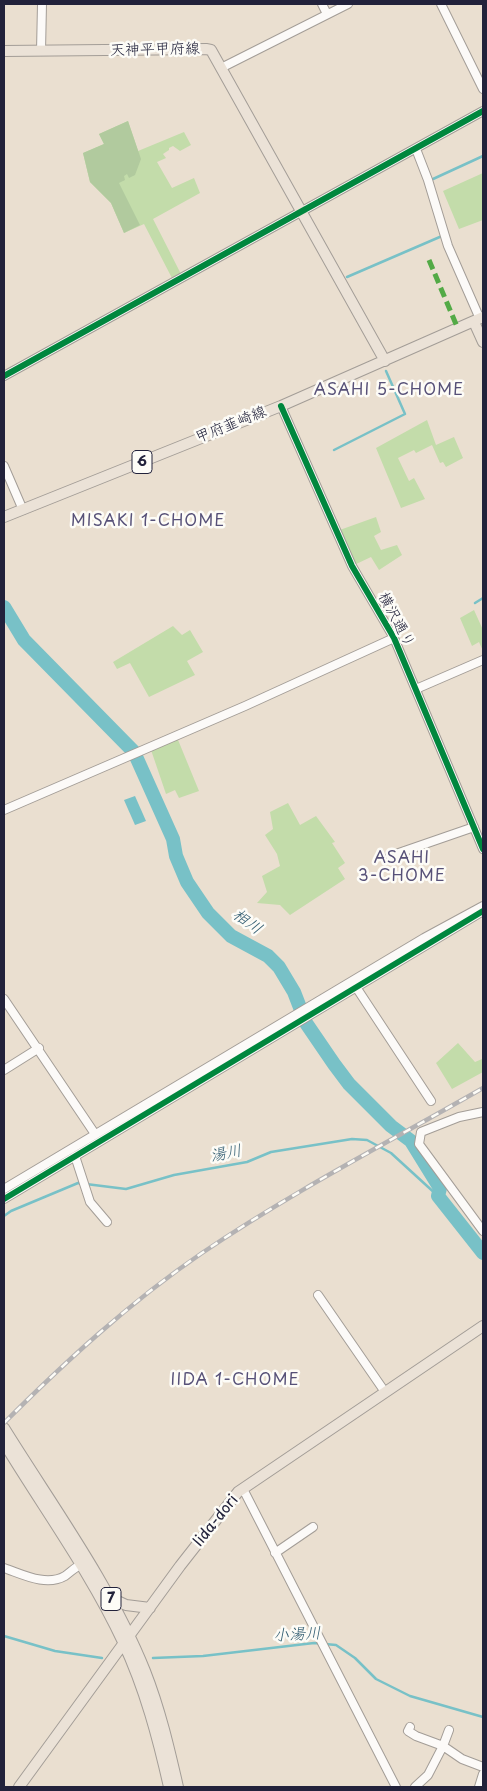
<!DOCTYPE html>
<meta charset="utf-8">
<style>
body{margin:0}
#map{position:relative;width:487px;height:1791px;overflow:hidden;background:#eadfd0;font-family:"Playpen Sans",sans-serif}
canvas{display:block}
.frame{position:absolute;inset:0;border:5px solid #22223b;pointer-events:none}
</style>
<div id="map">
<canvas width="487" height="1791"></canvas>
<div class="frame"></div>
</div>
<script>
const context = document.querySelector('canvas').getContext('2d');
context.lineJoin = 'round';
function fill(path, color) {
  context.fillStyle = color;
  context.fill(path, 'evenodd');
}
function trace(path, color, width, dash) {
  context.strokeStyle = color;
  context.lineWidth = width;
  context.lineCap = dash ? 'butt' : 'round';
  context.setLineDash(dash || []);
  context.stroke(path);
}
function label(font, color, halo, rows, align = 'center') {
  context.font = font + ' "Playpen Sans","Klee One",sans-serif';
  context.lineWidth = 5;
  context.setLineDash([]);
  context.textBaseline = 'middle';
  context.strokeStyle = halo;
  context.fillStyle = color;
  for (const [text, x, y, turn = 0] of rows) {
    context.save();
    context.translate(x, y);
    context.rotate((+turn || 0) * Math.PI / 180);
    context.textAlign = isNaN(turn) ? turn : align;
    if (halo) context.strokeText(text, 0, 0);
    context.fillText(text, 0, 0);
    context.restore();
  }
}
fill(new Path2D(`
 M128 121 138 151 184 132 191 145 180 151 173 146 169 148V150L163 154 166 158 157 162 172 188 194 178 200 193 153 219 183 278 174 282 144 224 124 233 111 203 90 182 83 153 104 144 99 134Z
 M483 173V220L459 229 443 191Z
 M427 420 436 445 454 437 463 458 446 467 443 462 440 463 432 445 416 453 414 450 398 458 409 481 414 478 425 499 401 508 376 448Z
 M376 517 381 532 374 536 381 550 397 545 402 555 379 570 371 557 352 566 337 531Z
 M474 610 483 630V651L479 642 472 646 460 618Z
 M173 626 182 635 190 630 203 652 187 661 195 675 149 697 130 663 117 669 113 662Z
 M176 735 199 791 179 798 175 790 166 794 150 747Z
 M288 803 300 825 316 816 335 842 332 843 345 863 338 868 345 879 290 915 280 905 257 903 267 892 262 876 280 866 277 854 265 835 273 829 270 812Z
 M458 1043 475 1062 482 1059 483 1072 452 1089 436 1063Z`), '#c3dcaa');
fill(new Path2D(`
 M128 121 141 159 135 175 129 178 127 174 124 176 125 180 119 183 140 225 124 233 111 203 90 182 83 153 104 144 99 134Z`), '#b1ca9e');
fill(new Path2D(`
 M135 796 146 821 135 825 124 800Z`), '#78c1c7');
trace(new Path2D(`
 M433 179 483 156
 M347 277 442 236
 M334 450 405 414 386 371
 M475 603 483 598
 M4 1216 11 1211 78 1183 126 1189 174 1175 247 1162 271 1152 352 1139 367 1140 391 1153 438 1196
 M4 1636 55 1651 102 1658
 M153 1658 203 1656 314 1643 336 1645 355 1658 376 1679 410 1696 483 1717`), '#78c1c7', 2.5);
trace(new Path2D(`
 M4 607 24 640 134 752 173 839 176 856 187 882 208 913 231 936 268 956 279 967 294 992 306 1023 334 1064 349 1084 391 1126 411 1141 440 1188 438 1196 483 1253`), '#78c1c7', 14);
const minor = new Path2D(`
 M322 4 327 14
 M441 4 483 89
 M41 51 42 4
 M221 68 348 4
 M416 149 428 180 448 246 480 319
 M4 376 483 111
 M281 406 352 566 394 638 483 849
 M4 466 23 510
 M416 689 483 660
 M4 810 245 706 394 638
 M390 856 474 827
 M354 984 431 1101
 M4 999 95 1134
 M4 1070 39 1048
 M483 1112 459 1117 421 1132 419 1144 483 1231
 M75 1156 90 1202 107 1222
 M4 1189 424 938 483 906
 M4 1199 483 911
 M318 1295 385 1392
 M243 1489 396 1787
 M275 1553 313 1527
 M4 1568C22 1574 46 1587 65 1576 72 1571 77 1565 85 1563
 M410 1727 408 1731 416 1736 443 1746 449 1730
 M415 1787 428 1775 443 1746 462 1759 483 1767
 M479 1787 483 1774`);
const major = new Path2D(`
 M4 51 206 49 211 50 385 361
 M474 322 483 342
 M4 517 281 406 483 317
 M4 1428C53 1507 110 1584 145 1671 160 1709 169 1748 178 1787
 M4 1443C44 1509 91 1573 123 1642 145 1689 158 1738 169 1787
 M111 1598 126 1605 150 1608
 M19 1787 180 1566 238 1492 483 1326`);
trace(minor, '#a39d97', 10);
trace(major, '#a39d97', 12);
trace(minor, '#fcfaf8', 8);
trace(major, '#ebe2d7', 10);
const rail = new Path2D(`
 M4 1423C65 1362 130 1302 202 1253 292 1192 389 1142 483 1088`);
trace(rail, '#b4b2b3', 4.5);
trace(rail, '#fdfcf7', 2.5, [8]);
trace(new Path2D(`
 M429 260 458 329`), '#53aa46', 5, [10, 5]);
trace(new Path2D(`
 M4 376 483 111
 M281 406 352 566 394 638 483 849
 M4 1199 483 911`), '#00873e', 6);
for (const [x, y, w] of [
 [142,462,20],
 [111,1599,20]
]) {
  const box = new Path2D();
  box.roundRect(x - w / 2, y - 11.5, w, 23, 4);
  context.fillStyle = '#fdfcf7';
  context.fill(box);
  trace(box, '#22223b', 1);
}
label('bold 14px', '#22223b', null, [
 ["6",142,462],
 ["7",111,1599]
]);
label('15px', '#22223b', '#fdfcf7', [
 ["天神平甲府線",155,50,-1],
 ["甲府韮崎線",231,425,-22],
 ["横沢通り",396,620,62],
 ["Iida-dori",216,1521,-51]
]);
context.letterSpacing = '1px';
label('16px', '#575178', '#fdfcf7', [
 ["ASAHI 5-CHOME",389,391],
 ["MISAKI 1-CHOME",148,522],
 ["ASAHI",402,859],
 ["3-CHOME",402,877],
 ["IIDA 1-CHOME",235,1381]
]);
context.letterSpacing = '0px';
label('italic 16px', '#315c71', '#fdfcf7', [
 ["相川",247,922,36],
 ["湯川",226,1154,-11],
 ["小湯川",297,1635,-3]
]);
</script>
